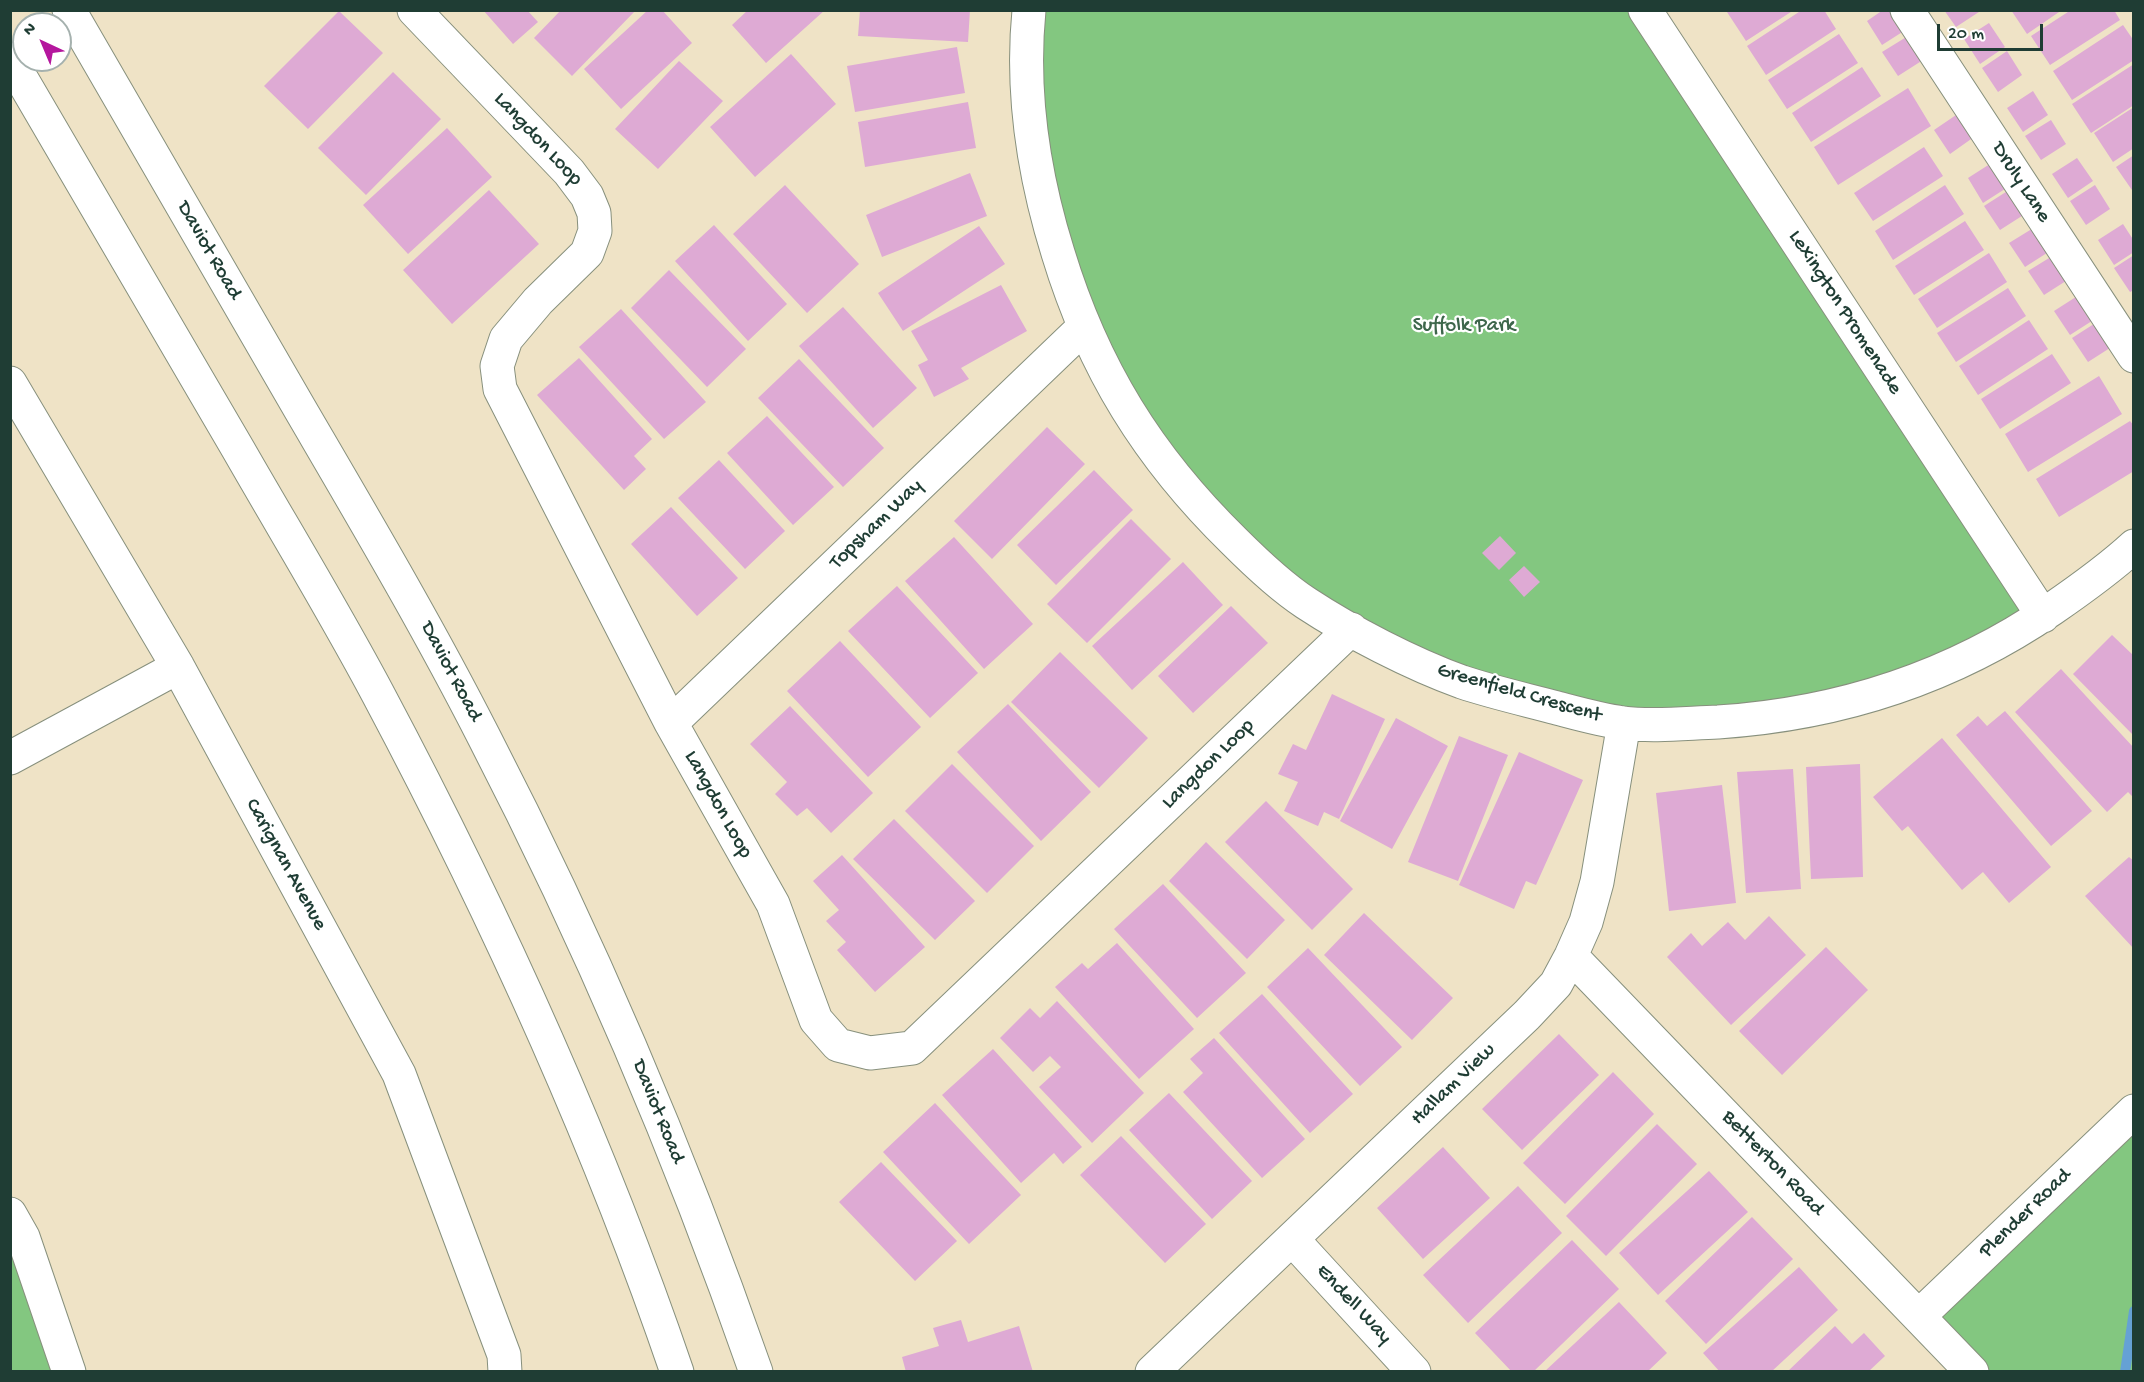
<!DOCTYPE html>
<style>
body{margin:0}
#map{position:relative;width:2144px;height:1382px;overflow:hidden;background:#efe3c6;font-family:"Gochi Hand",sans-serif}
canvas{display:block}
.frame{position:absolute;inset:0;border:12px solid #1f3d34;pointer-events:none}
.north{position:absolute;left:12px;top:12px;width:60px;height:60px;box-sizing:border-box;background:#fff;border:2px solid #a5b1ae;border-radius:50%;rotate:316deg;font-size:16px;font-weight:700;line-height:24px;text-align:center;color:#1f3d34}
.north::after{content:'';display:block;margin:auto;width:21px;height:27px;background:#b5179e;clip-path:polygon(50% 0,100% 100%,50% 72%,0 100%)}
.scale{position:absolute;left:1937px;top:24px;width:106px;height:27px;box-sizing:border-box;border:3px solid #1f3d34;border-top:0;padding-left:8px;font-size:18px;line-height:21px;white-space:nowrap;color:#1f3d34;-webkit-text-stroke:4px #fff;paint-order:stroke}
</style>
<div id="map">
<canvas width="2144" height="1382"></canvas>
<div class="frame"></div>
<div class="north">N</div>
<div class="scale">20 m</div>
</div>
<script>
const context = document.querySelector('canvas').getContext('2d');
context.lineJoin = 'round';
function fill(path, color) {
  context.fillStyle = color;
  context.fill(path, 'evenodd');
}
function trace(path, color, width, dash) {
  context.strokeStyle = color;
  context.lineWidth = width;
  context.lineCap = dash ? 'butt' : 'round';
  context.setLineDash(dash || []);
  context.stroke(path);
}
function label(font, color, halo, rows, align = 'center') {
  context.font = font + ' "Gochi Hand",sans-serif';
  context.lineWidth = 4.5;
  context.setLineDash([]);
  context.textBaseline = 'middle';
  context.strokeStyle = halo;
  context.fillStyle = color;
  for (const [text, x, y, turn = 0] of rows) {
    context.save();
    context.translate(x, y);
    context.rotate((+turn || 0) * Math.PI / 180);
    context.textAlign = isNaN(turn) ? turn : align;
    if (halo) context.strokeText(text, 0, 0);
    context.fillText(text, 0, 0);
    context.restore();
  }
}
fill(new Path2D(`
 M1029 11H1629L2043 616 1963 662 1673 724 1461 681 1248 555 1084 327 1027 33Z
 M2133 1111V1371H1972L1919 1316Z
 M10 1214 69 1371H11Z`), '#83c780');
trace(new Path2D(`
 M2125 1372 2134 1311`), '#65a1d5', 10);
fill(new Path2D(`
 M483 10H527L538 22 513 44Z
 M561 10H636L572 76 534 38Z
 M648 10H662L692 43 621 109 584 69Z
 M748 10H825L766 63 732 25Z
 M860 10H970L968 42 858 36Z
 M1730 10H1794L1746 41 1727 12Z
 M1802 10H1824L1836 29 1766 75 1747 46Z
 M1883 10H1895L1907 29 1882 45 1867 21Z
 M1944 10H1982L1956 27Z
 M2011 10H2062L2027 34Z
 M2071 10H2114L2120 20 2050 65 2031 36Z
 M339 11 383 53 308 129 264 86Z
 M1989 23 2005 47 1980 64 1964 39Z
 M2123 25 2134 41V60L2072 100 2053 71Z
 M1839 34 1858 63 1787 109 1768 80Z
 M1908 36 1923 60 1898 76 1882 52Z
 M957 47 965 93 855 112 847 66Z
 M2007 51 2022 75 1998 92 1982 68Z
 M791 54 836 104 755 177 710 127Z
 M679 61 723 101 658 169 615 129Z
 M2134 64V105L2091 133 2072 104Z
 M1862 67 1881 96 1811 142 1792 113Z
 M393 72 441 119 366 195 318 148Z
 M1908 88 1931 126 1838 185 1814 147Z
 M2033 91 2048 115 2023 132 2007 108Z
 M968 102 976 148 865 167 858 122Z
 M2134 107V148L2113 162 2094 133Z
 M1959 113 1974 137 1950 154 1934 130Z
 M2051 120 2066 144 2041 160 2025 136Z
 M447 128 492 177 408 254 363 205Z
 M1924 147 1943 176 1873 221 1854 193Z
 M2134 155V193L2116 167Z
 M2077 158 2093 181 2068 198 2052 174Z
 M1993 162 2008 187 1983 203 1968 178Z
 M970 173 987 216 882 257 866 215Z
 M785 185 859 264 807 313 733 234Z
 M1945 185 1964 214 1893 260 1875 231Z
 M2095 185 2110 209 2086 225 2070 201Z
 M489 190 539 244 452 324 403 270Z
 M2009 190 2025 214 2000 230 1984 206Z
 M1965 221 1984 250 1914 295 1895 266Z
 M2123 224 2134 241V252L2114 265 2098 240Z
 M714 225 787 304 748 341 675 261Z
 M979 226 1005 264 903 331 878 293Z
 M2035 227 2050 251 2025 267 2009 243Z
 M1989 253 2007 282 1937 328 1918 299Z
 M2054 255 2069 279 2044 295 2028 271Z
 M2134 255V290L2130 292 2114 268Z
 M669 270 746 349 707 387 631 308Z
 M1001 285 1027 331 961 368 969 379 934 397 918 365 928 360 911 331Z
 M2008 288 2026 316 1956 362 1937 333Z
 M2079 295 2095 319 2070 335 2054 311Z
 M843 307 917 388 873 428 799 346Z
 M621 309 706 402 664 439 579 347Z
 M2029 320 2048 349 1978 395 1959 366Z
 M2097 322 2113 346 2088 362 2072 338Z
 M2052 354 2071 383 2000 429 1981 399Z
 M579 358 652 439 634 456 646 469 624 490 537 395Z
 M799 359 884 448 843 487 758 398Z
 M2099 376 2122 414 2028 472 2005 434Z
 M767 416 834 487 793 525 727 453Z
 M2130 421 2134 426V471L2059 517 2036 479Z
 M1047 427 1085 464 992 559 954 521Z
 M719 460 785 531 745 569 678 498Z
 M1094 470 1133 510 1056 585 1017 545Z
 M671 507 738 578 697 616 631 544Z
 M1131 519 1171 559 1087 643 1047 604Z
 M1500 536 1516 553 1499 570 1482 553Z
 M954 537 1033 624 984 669 905 581Z
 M1183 562 1223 605 1132 690 1092 646Z
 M1524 566 1540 582 1524 597 1509 580Z
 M897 586 978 673 930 718 848 631Z
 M1231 606 1268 643 1193 713 1158 676Z
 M2112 635 2134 656V736L2073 674Z
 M840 641 921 727 868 777 787 691Z
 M1060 652 1148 738 1099 788 1011 702Z
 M2061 669 2134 748V798L2128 792 2107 812 2015 712Z
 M1332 694 1385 719 1339 819 1324 812 1318 826 1284 811 1298 782 1278 774 1293 744 1306 750Z
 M1008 704 1091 792 1041 841 957 752Z
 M790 706 873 793 831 833 807 808 797 816 775 794 787 782 750 744Z
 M2005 711 2092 811 2051 846 1956 735 1978 716 1987 726Z
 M1396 718 1448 746 1392 849 1340 821Z
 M1459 736 1508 755 1458 881 1408 862Z
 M1942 738 2051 867 2009 903 1983 872 1962 890 1908 826 1902 831 1873 797Z
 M1519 752 1583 780 1536 885 1526 881 1514 909 1459 885Z
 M952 764 1034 846 987 893 905 811Z
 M1860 764 1863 877 1811 879 1806 767Z
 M1793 769 1801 889 1746 893 1737 772Z
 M1722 785 1736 903 1669 911 1656 793Z
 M1266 801 1353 889 1312 930 1225 842Z
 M894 819 975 901 935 940 853 859Z
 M1206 842 1285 920 1247 959 1169 881Z
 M842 855 925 947 875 992 837 950 846 942 826 921 839 910 813 881Z
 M2129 857 2134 861V949L2085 896Z
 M1163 884 1246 973 1197 1018 1114 929Z
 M1364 913 1453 998 1412 1040 1324 955Z
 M1769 916 1806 955 1731 1025 1667 957 1691 933 1702 946 1728 922 1745 940Z
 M1117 943 1194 1029 1139 1079 1055 987 1082 963 1088 969Z
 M1826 947 1868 990 1782 1075 1739 1031Z
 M1308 948 1402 1047 1360 1086 1267 987Z
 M1262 994 1353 1094 1310 1133 1219 1033Z
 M1057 1001 1144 1093 1092 1143 1039 1087 1061 1067 1050 1056 1033 1072 1000 1038 1030 1008 1040 1018Z
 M1559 1034 1599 1075 1522 1150 1482 1109Z
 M1214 1038 1305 1139 1262 1178 1183 1092 1203 1073 1190 1059Z
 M993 1049 1082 1147 1063 1164 1054 1153 1021 1183 942 1095Z
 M1613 1072 1654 1114 1565 1204 1523 1163Z
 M1169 1093 1252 1181 1212 1219 1129 1130Z
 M935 1103 1021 1195 969 1244 883 1152Z
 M1657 1124 1697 1164 1606 1256 1566 1216Z
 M1121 1136 1206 1224 1165 1263 1080 1175Z
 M1443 1147 1490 1198 1423 1259 1377 1208Z
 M881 1162 957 1241 915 1281 839 1202Z
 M1709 1171 1748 1212 1658 1295 1619 1253Z
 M1518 1186 1562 1233 1468 1323 1423 1275Z
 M1752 1217 1793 1259 1706 1344 1665 1301Z
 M1572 1240 1619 1289 1533 1372H1512L1475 1333Z
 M1799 1267 1838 1310 1771 1372H1720L1703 1353Z
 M1619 1302 1667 1353 1647 1372H1544Z
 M961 1320 968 1342 1019 1326 1033 1372H906L902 1357 939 1346 933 1328Z
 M1835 1326 1852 1344 1864 1333 1885 1356 1868 1372H1787Z`), '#deaad4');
const minor = new Path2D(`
 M69 10C146 143 223 276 300 409 363 517 427 625 484 737 590 942 680 1154 756 1372
 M414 10 569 172 587 196 594 213 595 231 587 253 538 301 506 339 497 366 500 389 671 723 773 904 816 1020 838 1045 870 1053 912 1048 1351 629
 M1029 10C1021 91 1034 176 1058 253 1093 368 1148 457 1234 541 1256 563 1280 586 1306 603 1350 632 1412 664 1462 682 1492 692 1523 699 1553 707 1576 713 1600 720 1623 723 1654 727 1687 723 1718 722 1840 714 1951 678 2052 609 2081 589 2108 570 2134 546
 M1645 10 2043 616
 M1907 10 2134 356
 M10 59C86 189 162 319 238 449 285 531 334 611 378 694 494 912 597 1138 677 1372
 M10 383 178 667 399 1074 504 1355 505 1372
 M671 723 1084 327
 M10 758 178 667
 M1571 956 1972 1372
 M10 1214 23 1237 69 1372
 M1292 1239 1414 1372
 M1919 1316 2134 1111
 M1152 1372 1527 1015 1556 984 1571 956 1586 922 1597 882 1624 723`);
trace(minor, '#87907d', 35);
trace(minor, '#fff', 33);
label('21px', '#1f3d34', '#fff', [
 ["Langdon Loop",537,140,47],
 ["Druly Lane",2020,183,57],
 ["Daviot Road",208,251,60],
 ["Lexington Promenade",1844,313,57],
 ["Topsham Way",877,525,-44],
 ["Daviot Road",450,672,62],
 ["Greenfield Crescent",1519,694,16],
 ["Langdon Loop",1209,765,-44],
 ["Langdon Loop",717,805,61],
 ["Carignan Avenue",285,865,61],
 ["Hallam View",1454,1085,-44],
 ["Daviot Road",657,1112,68],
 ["Betterton Road",1772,1164,46],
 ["Plender Road",2026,1214,-44],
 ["Endell Way",1353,1305,47]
]);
label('21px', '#3d664b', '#fff', [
 ["Suffolk Park",1464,327]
]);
</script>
